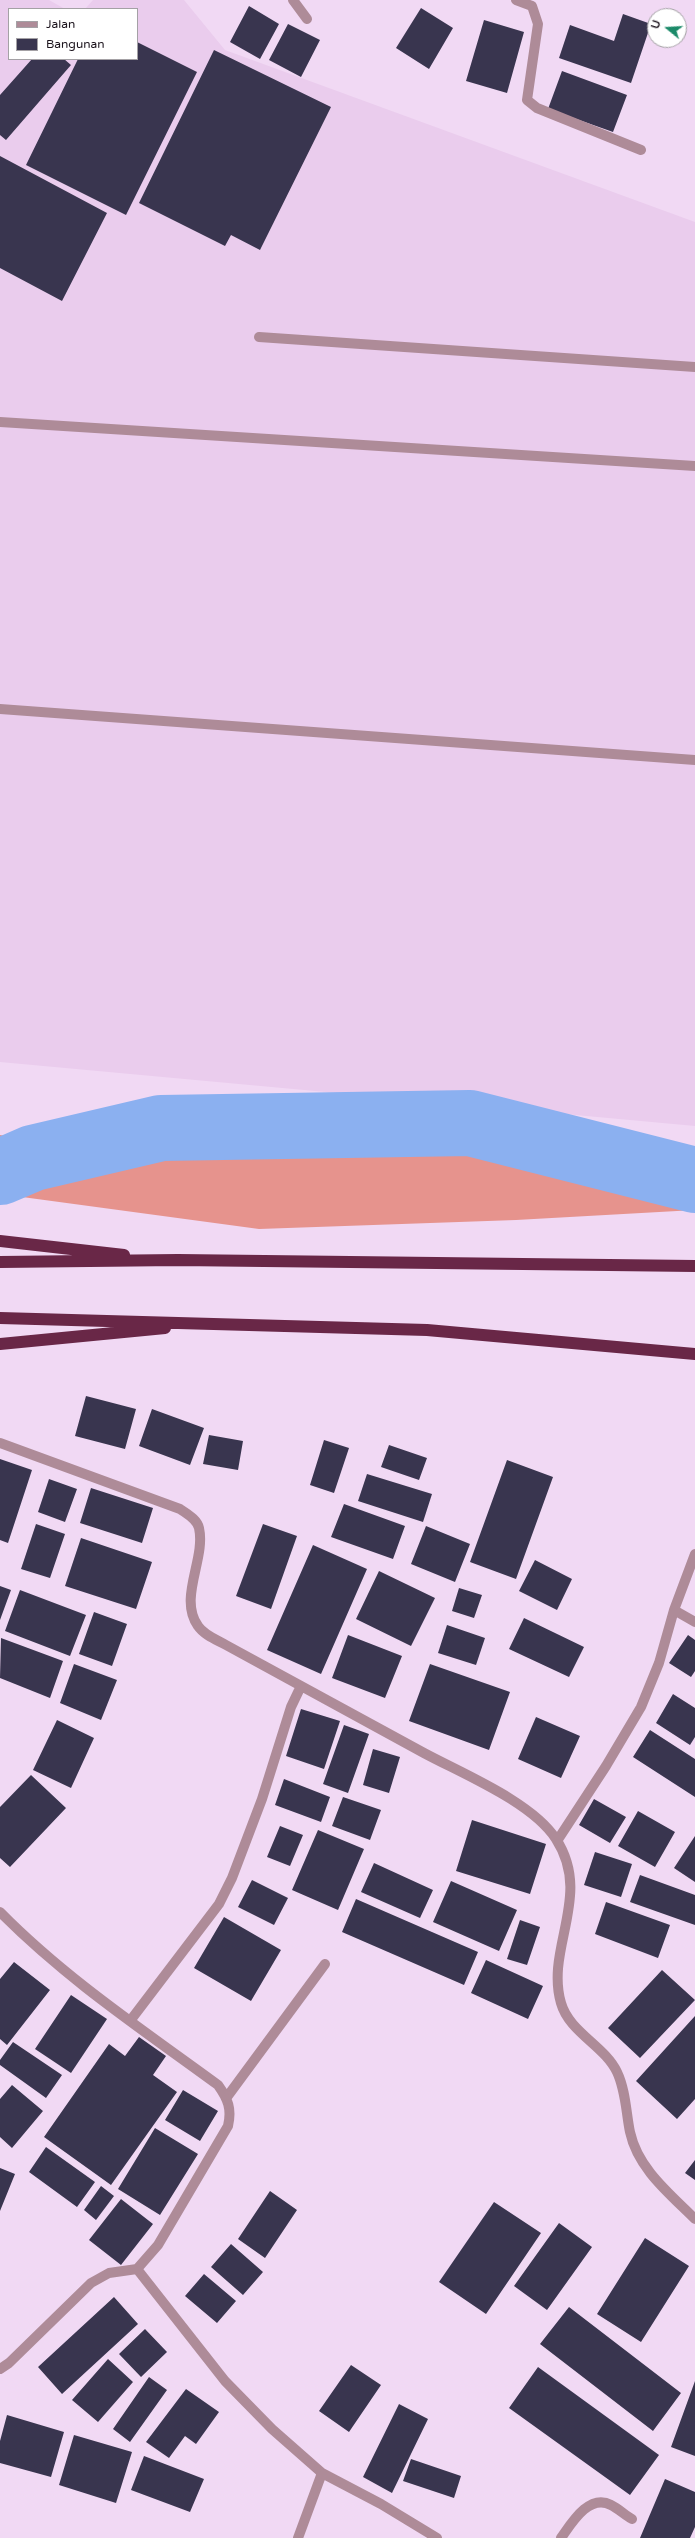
<!DOCTYPE html>
<style>
body{margin:0}
#map{position:relative;width:695px;height:2538px;overflow:hidden;background:#f1d9f4;font-family:"Varela Round",sans-serif}
canvas{display:block}
.legend{position:absolute;left:8px;top:8px;width:130px;height:52px;box-sizing:border-box;background:#fff;border:1px solid #a4a1a5;margin:0;padding:5px 7px;list-style:none;font-size:12px;color:#1c141d}
.legend li{display:flex;align-items:center;gap:8px;height:20px}
.legend b{width:20px;border:1px solid #a4a1a5}
.north{position:absolute;left:647px;top:8px;width:40px;height:40px;box-sizing:border-box;background:#fff;border:1px solid #a4a1a5;border-radius:50%;rotate:288deg;font-size:11px;font-weight:700;line-height:16px;text-align:center;color:#1c141d}
.north::after{content:'';display:block;margin:auto;width:14px;height:18px;background:#1b8a69;clip-path:polygon(50% 0,100% 100%,50% 72%,0 100%)}
</style>
<div id="map">
<canvas width="695" height="2538"></canvas>
<ul class="legend">
<li><b style="height:5px;background:#ae8b98"></b>Jalan</li>
<li><b style="height:11px;background:#39354f"></b>Bangunan</li>
</ul>
<div class="north">U</div>
</div>
<script>
const context = document.querySelector('canvas').getContext('2d');
context.lineJoin = 'round';
function fill(path, color) {
  context.fillStyle = color;
  context.fill(path, 'evenodd');
}
function trace(path, color, width, dash) {
  context.strokeStyle = color;
  context.lineWidth = width;
  context.lineCap = dash ? 'butt' : 'round';
  context.setLineDash(dash || []);
  context.stroke(path);
}
fill(new Path2D(`
 M0 0H49L65 9H9V59H137V9H85L93 0H184L225 50 695 222V1126L0 1062Z`), '#eacced');
fill(new Path2D(`
 M0 1135 54 1145 407 1143 672 1198 695 1191V1210L516 1220 259 1229 0 1194Z`), '#e6938d');
trace(new Path2D(`
 M0 1172 33 1158 161 1128 470 1123 695 1180`), '#8bb0f0', 66);
fill(new Path2D(`
 M249 6 279 24 260 59 230 42Z
 M421 8 453 28 429 69 396 48Z
 M623 14 651 24 631 83 559 58 570 25 614 41Z
 M484 20 524 32 507 93 466 81Z
 M288 24 320 40 301 77 269 60Z
 M137 42 197 72 126 215 26 165 78 59H137Z
 M214 50 331 107 260 250 231 235 225 246 139 203Z
 M32 59H64L71 65 6 140 0 135V95Z
 M562 71 627 95 613 132 548 109Z
 M0 156 107 213 62 301 0 268Z
 M86 1396 136 1409 125 1449 75 1436Z
 M152 1409 204 1428 190 1465 139 1446Z
 M209 1435 243 1441 238 1470 203 1464Z
 M324 1440 349 1448 334 1493 310 1485Z
 M389 1445 427 1458 419 1480 381 1467Z
 M0 1459 32 1470 8 1543 0 1540Z
 M507 1460 553 1477 516 1579 470 1562Z
 M367 1474 432 1494 423 1522 358 1501Z
 M49 1479 77 1489 65 1522 38 1512Z
 M91 1488 153 1508 142 1543 80 1523Z
 M344 1504 405 1526 393 1559 331 1537Z
 M36 1524 65 1534 50 1578 21 1569Z
 M263 1524 297 1536 271 1609 236 1596Z
 M426 1526 470 1544 455 1582 411 1564Z
 M81 1538 152 1562 136 1609 65 1586Z
 M313 1545 367 1569 321 1674 267 1650Z
 M535 1560 572 1579 557 1610 519 1591Z
 M379 1571 435 1598 411 1646 356 1619Z
 M0 1586 11 1590 0 1620Z
 M459 1588 482 1595 474 1618 452 1611Z
 M20 1590 86 1615 70 1656 5 1631Z
 M94 1612 127 1624 112 1666 79 1654Z
 M524 1618 584 1647 569 1677 509 1649Z
 M447 1625 485 1638 476 1665 438 1653Z
 M348 1635 402 1656 385 1698 332 1678Z
 M688 1635 695 1640V1671L691 1677 669 1663Z
 M1 1638 63 1661 50 1698 0 1678Z
 M74 1664 117 1680 101 1720 60 1703Z
 M430 1664 510 1692 489 1750 409 1721Z
 M673 1694 695 1708V1737L690 1745 656 1723Z
 M301 1709 340 1721 324 1769 286 1756Z
 M536 1717 580 1736 561 1778 518 1759Z
 M57 1720 94 1738 71 1788 33 1770Z
 M344 1725 369 1734 348 1793 323 1784Z
 M650 1730 695 1759V1797L633 1757Z
 M373 1749 400 1757 389 1793 363 1785Z
 M31 1775 66 1808 10 1867 0 1858V1807Z
 M284 1779 330 1797 321 1822 275 1805Z
 M343 1797 381 1810 370 1840 332 1826Z
 M594 1799 626 1817 610 1843 579 1825Z
 M638 1811 675 1832 655 1867 618 1846Z
 M472 1820 546 1844 530 1894 456 1871Z
 M280 1826 303 1835 290 1866 267 1857Z
 M318 1830 364 1849 338 1910 292 1890Z
 M695 1836V1882L674 1868Z
 M595 1852 632 1864 621 1897 584 1885Z
 M374 1863 433 1890 420 1918 361 1892Z
 M640 1875 695 1895V1925L630 1902Z
 M252 1880 288 1898 274 1925 238 1907Z
 M451 1881 517 1910 499 1951 433 1922Z
 M356 1899 478 1952 464 1985 342 1932Z
 M606 1902 670 1925 658 1958 595 1934Z
 M224 1917 281 1950 251 2001 194 1968Z
 M520 1920 540 1927 527 1965 507 1959Z
 M486 1960 543 1986 528 2019 471 1993Z
 M14 1962 50 1990 7 2045 0 2039V1979Z
 M662 1970 695 2000 640 2058 608 2028Z
 M71 1995 107 2019 71 2073 35 2049Z
 M695 2016V2099L677 2119 636 2081Z
 M139 2037 166 2056 153 2075 177 2092 111 2185 44 2137 109 2044 125 2056Z
 M13 2042 62 2075 46 2098 0 2065V2060Z
 M12 2085 43 2111 12 2148 0 2137V2099Z
 M183 2090 218 2111 200 2141 165 2120Z
 M155 2128 198 2154 160 2215 118 2189Z
 M46 2147 95 2182 77 2207 29 2172Z
 M695 2160V2180L685 2173Z
 M0 2168 15 2174 0 2211Z
 M101 2186 114 2196 96 2220 84 2210Z
 M270 2191 297 2210 265 2258 238 2239Z
 M121 2199 153 2224 121 2265 89 2240Z
 M494 2202 541 2233 486 2314 439 2282Z
 M559 2223 592 2247 547 2310 514 2286Z
 M645 2238 689 2266 641 2342 597 2314Z
 M231 2244 263 2272 243 2295 211 2267Z
 M204 2274 236 2301 217 2323 185 2296Z
 M114 2297 138 2324 62 2394 38 2367Z
 M569 2307 681 2393 653 2431 540 2344Z
 M145 2329 167 2352 141 2377 119 2354Z
 M108 2359 133 2382 98 2422 72 2400Z
 M351 2365 381 2385 349 2432 319 2411Z
 M538 2367 659 2455 630 2495 509 2408Z
 M149 2377 167 2390 130 2442 113 2429Z
 M695 2381V2456L671 2447Z
 M186 2389 219 2412 196 2444 185 2436 169 2458 146 2442Z
 M399 2404 428 2419 392 2493 363 2477Z
 M7 2415 64 2432 51 2477 0 2463V2441Z
 M74 2435 132 2452 116 2503 59 2485Z
 M144 2456 204 2479 190 2512 131 2490Z
 M411 2459 461 2476 454 2498 403 2481Z
 M665 2479 695 2492V2527L690 2538H640Z`), '#39354f');
trace(new Path2D(`
 M259 337 695 367
 M0 422 695 466
 M0 709 695 760`), '#ae8b98', 10);
trace(new Path2D(`
 M293 0 307 19
 M516 0 532 6 538 24 527 100 537 108 641 150
 M0 1443 180 1509C187 1514 197 1519 199 1528 206 1559 178 1598 198 1626 204 1635 217 1640 226 1645 292 1681 358 1717 424 1753 463 1774 532 1802 556 1839 593 1896 545 1948 561 2003 569 2032 605 2046 617 2072 626 2091 626 2113 630 2132 638 2169 670 2194 695 2219
 M674 1610 695 1622
 M557 1841 606 1766 641 1707 659 1663 674 1610 695 1554
 M0 1912C65 1978 143 2030 218 2085 228 2099 232 2109 228 2126L158 2245 137 2269 109 2273 91 2283 9 2363 0 2369
 M130 2021 219 1904 232 1878 262 1799 291 1707 301 1686
 M227 2097 325 1964
 M137 2269 225 2381 272 2429 322 2473 381 2504 437 2538
 M298 2538 322 2473
 M561 2538C571 2524 589 2493 611 2505 619 2509 625 2515 632 2519`), '#ae8b98', 10);
trace(new Path2D(`
 M0 1241 124 1255
 M0 1262 178 1260 695 1266
 M0 1318 427 1330 695 1354
 M0 1344 165 1328`), '#692747', 12);
</script>
